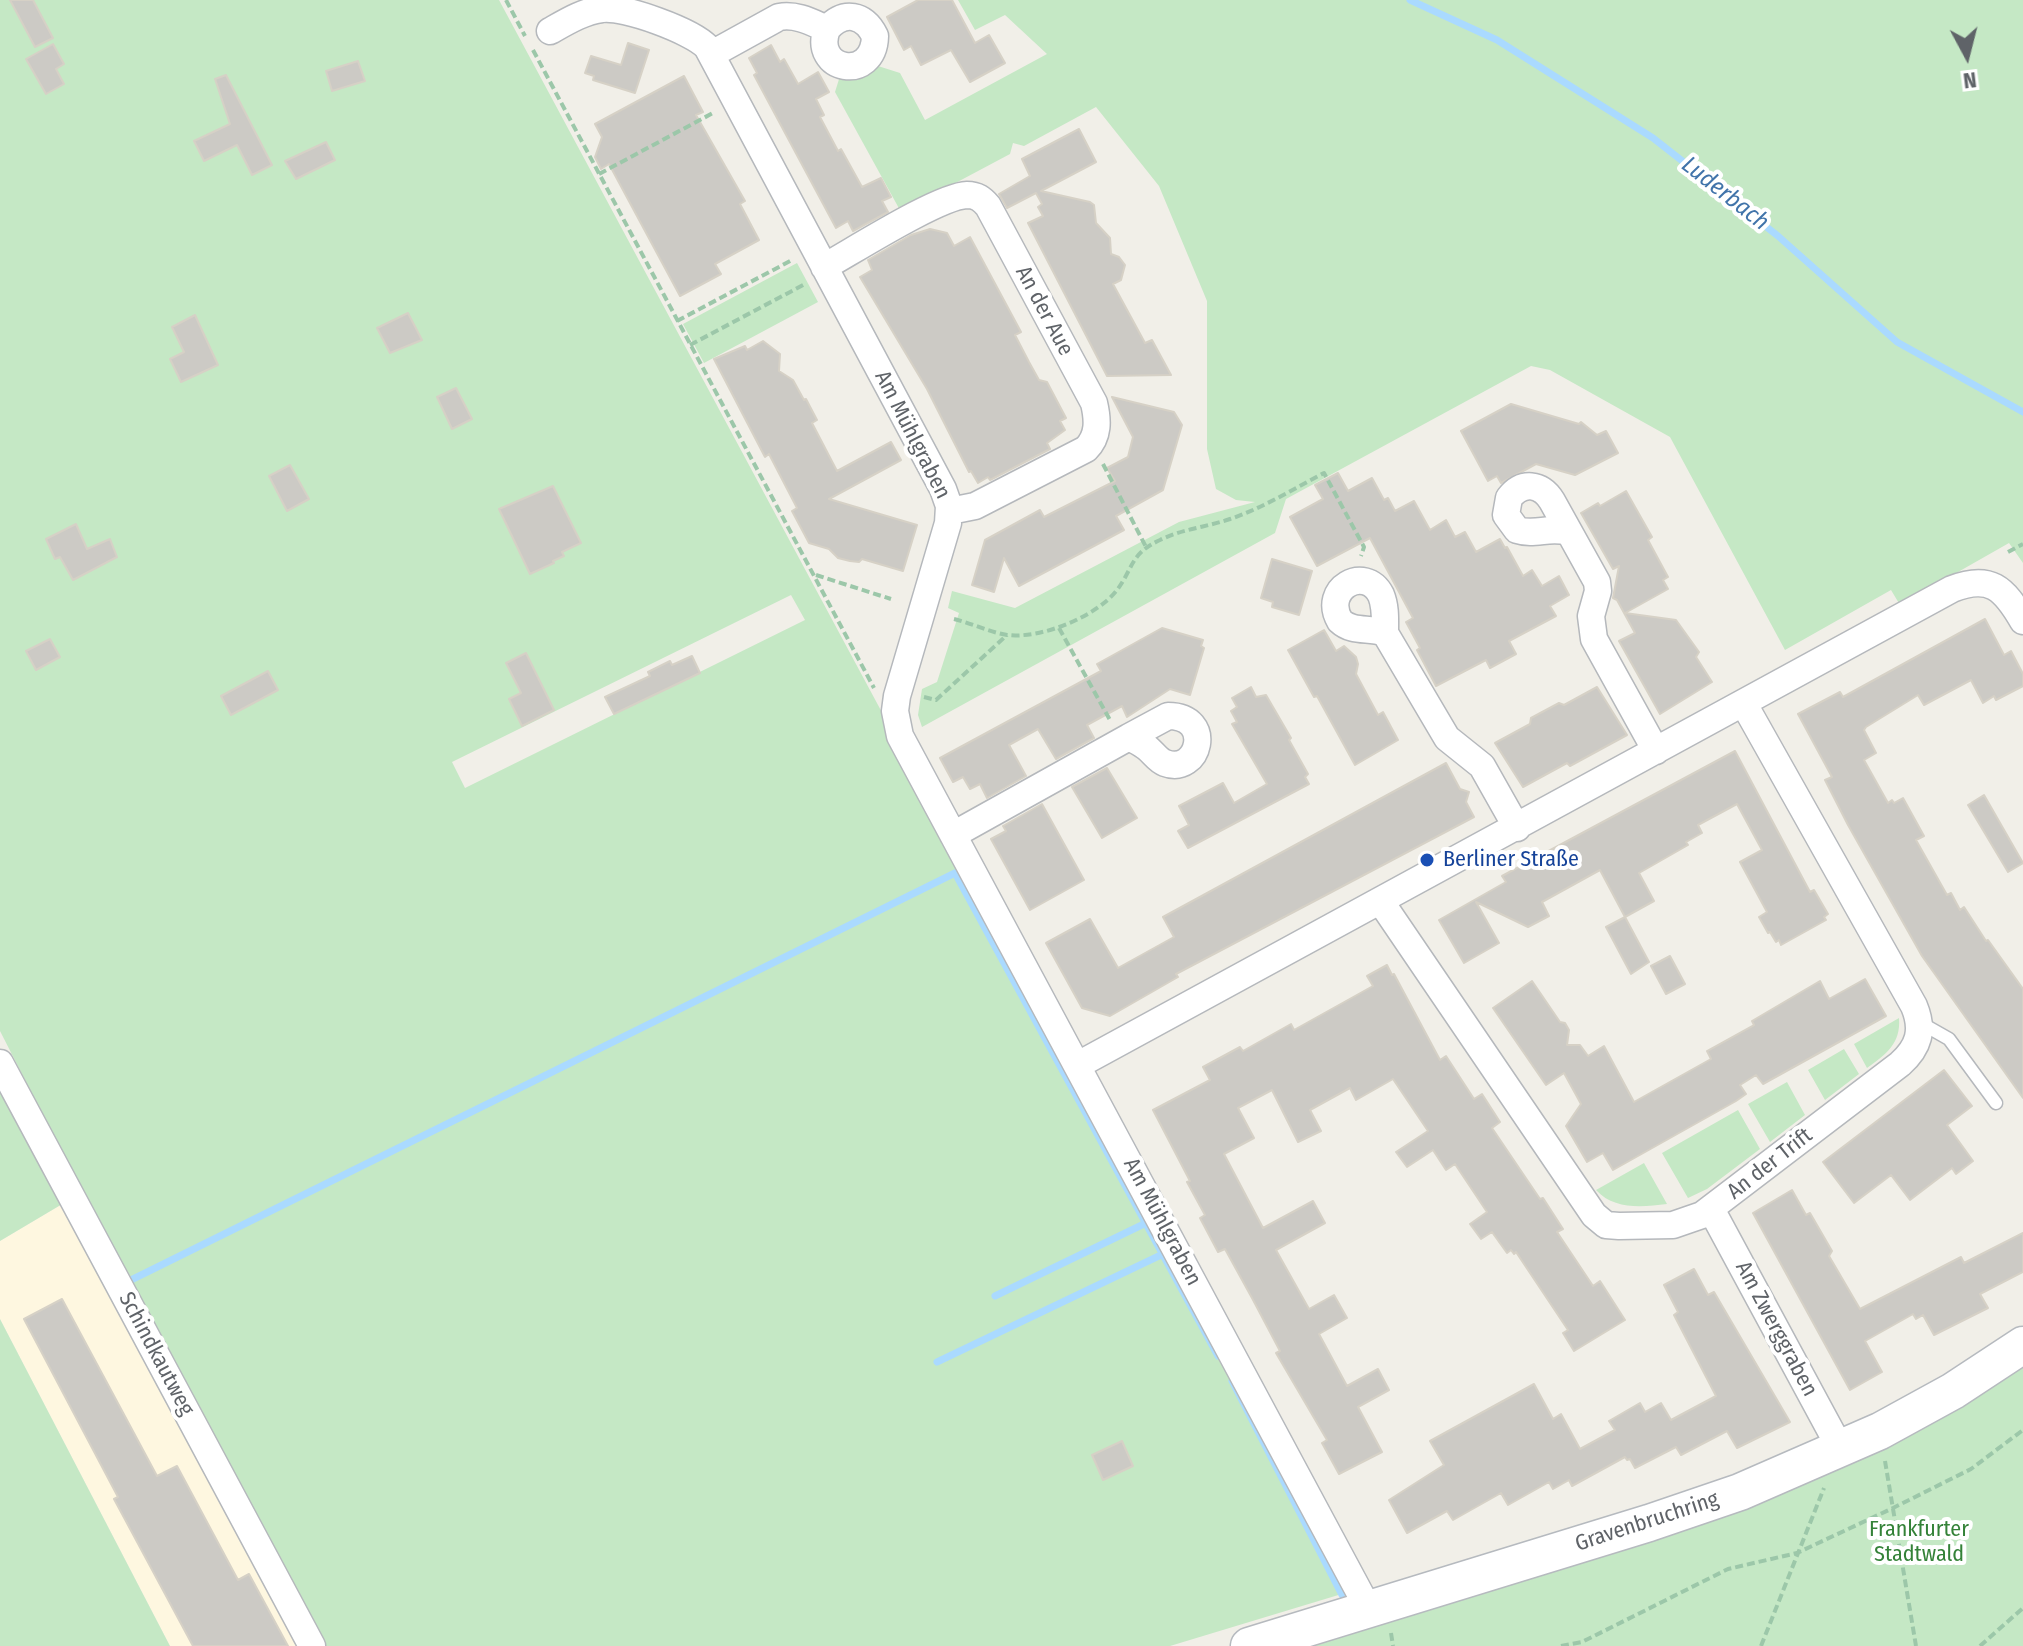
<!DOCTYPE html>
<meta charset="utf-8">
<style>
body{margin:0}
#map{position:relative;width:2023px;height:1646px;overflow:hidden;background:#f1efe8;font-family:"Fira Sans Condensed",sans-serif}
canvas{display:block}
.north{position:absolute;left:1927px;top:16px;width:80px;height:80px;-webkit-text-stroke:6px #fff;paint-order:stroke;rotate:173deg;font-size:22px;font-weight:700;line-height:32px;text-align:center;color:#5f6368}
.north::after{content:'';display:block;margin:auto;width:28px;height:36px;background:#5f6368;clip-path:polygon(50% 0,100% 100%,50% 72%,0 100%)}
</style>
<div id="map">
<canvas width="2023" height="1646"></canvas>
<div class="north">N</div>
</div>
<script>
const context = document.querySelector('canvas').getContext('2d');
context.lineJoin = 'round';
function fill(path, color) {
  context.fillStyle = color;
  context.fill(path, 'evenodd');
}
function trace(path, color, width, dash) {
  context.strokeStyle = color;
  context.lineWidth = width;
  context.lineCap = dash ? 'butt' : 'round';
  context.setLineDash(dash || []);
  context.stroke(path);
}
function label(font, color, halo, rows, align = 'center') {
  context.font = font + ' "Fira Sans Condensed",sans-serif';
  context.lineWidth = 8;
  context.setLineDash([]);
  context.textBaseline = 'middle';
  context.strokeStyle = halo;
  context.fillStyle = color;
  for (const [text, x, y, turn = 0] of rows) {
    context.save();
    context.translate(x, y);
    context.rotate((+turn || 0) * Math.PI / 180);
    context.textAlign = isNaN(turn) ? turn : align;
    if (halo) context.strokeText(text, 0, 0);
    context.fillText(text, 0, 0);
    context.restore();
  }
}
fill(new Path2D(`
 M64 1203 299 1646H170L0 1319V1241Z`), '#fef7e0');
fill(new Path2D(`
 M0 0H499L885 718 1345 1593 1170 1646H323L96 1219 0 1031ZM791 595 805 620 465 788 452 762Z
 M958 0H2023V563L2009 543 1900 605 1891 590 1785 650 1670 437 1550 370 1531 366 1286 499 1275 533 922 727 918 715 922 689 937 682 959 613 948 608 952 591 1015 608 1179 522 1255 502 1236 500 1216 489 1207 449V301L1159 186 1096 107 1024 146 1013 143 1010 154 901 212 835 92 840 76 853 80 878 66 900 73 925 120 1047 54 1005 15 975 30Z
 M797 263 818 302 704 363 683 324Z
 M1899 1018C1901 1044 1886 1054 1867 1068L1854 1044Z
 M1844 1049 1859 1074 1825 1100 1808 1070Z
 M1787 1082 1805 1115 1770 1142 1748 1104Z
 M0 1083 64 1203 0 1241Z
 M1738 1110 1760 1149 1707 1189 1688 1198 1662 1153Z
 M1644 1163 1667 1204C1642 1207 1614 1210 1596 1190Z
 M0 1319 170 1646H0Z
 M2023 1362V1646H1290L1370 1622Z`), '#c5e8c5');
trace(new Path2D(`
 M1410 0 1497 40 1653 138 1778 236 1897 342 2023 412
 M131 1280 955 873 1218 1356
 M995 1296 1146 1223
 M937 1362 1163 1254
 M1232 1381 1342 1595`), '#aadaff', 7);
const building = new Path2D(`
 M10 0H33L53 38 35 47Z
 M918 0H952L975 43 989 35 1005 63 970 82 951 50 921 65 911 46 904 50 887 17Z
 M628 43 649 50 635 93 593 80 594 76 585 73 591 56 621 65Z
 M53 44 64 64 56 69 64 84 46 94 26 59Z
 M771 45 780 62 784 59 798 84 818 72 829 92 816 99 824 115 820 117 838 151 841 149 862 187 881 178 891 197 882 201 888 212 853 231 848 221 836 228 754 75 757 73 749 58Z
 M358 61 365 81 332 91 326 71Z
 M226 75 272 165 252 175 237 145 204 161 194 141 230 124 215 79Z
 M684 76 703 112 696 115 745 201 740 204 759 240 715 264 721 274 680 296 609 164 601 169 595 157 602 137 595 124Z
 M1079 129 1096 162 1041 191 1090 202 1094 205 1096 223 1110 238 1111 254 1119 257 1125 265 1121 280 1113 284 1145 343 1152 340 1171 375 1107 376 1028 223 1043 216 1038 207 1042 204 1036 193 1007 208 999 194 1030 176 1022 159Z
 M326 142 335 160 296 179 285 161Z
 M930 229 947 233 954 246 970 237 1021 332 1015 335 1029 362 1039 380 1047 382 1066 418 1060 421 1065 430 1047 443 1050 449 990 480 988 477 978 483 971 471 969 472 927 389 860 277 872 270 868 260 911 235Z
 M408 313 422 340 390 353 377 328Z
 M195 315 218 365 181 382 170 359 184 352 172 327Z
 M763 341 780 354 779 371 793 380 804 400 806 399 817 420 812 423 837 471 891 442 901 460 829 499 917 525 903 571 862 559 859 562 850 561 838 558 829 549 809 543 792 511 797 508 769 454 765 457 714 359 745 346 747 350Z
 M456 388 472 419 452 429 437 397Z
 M1112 397 1174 412 1182 425 1163 490 1116 516 1124 530 1019 586 1004 558 994 592 972 585 985 540 1040 510 1044 517 1115 481 1107 468 1128 457 1133 437Z
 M1511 404 1579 424 1581 422 1597 435 1606 431 1618 453 1575 475 1536 464 1501 483 1497 476 1488 481 1461 431Z
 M290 465 309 499 287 511 269 476Z
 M1338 473 1348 491 1372 478 1384 500 1388 498 1395 511 1414 501 1430 530 1446 520 1455 537 1465 532 1476 552 1500 539 1505 548 1507 547 1523 576 1532 570 1542 586 1559 576 1569 595 1550 606 1556 616 1509 641 1516 654 1490 668 1486 660 1436 686 1417 650 1420 648 1406 622 1413 618 1370 538 1317 566 1290 517 1323 499 1315 485Z
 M553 486 581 543 562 552 564 556 553 561 554 563 530 574 499 509Z
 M1626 491 1652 537 1648 540 1668 577 1663 580 1668 589 1625 613 1676 620 1699 652 1696 657 1712 682 1660 714 1619 641 1635 633 1617 600 1613 598 1619 566 1613 569 1581 513 1598 503 1600 506Z
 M76 524 87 549 110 539 117 557 73 580 60 557 55 559 46 539Z
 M1272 559 1312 571 1299 615 1272 607 1273 602 1261 598Z
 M1985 619 2004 655 2011 651 2023 674V686L1996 700 1994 696 1983 703 1971 680 1924 705 1918 695 1866 727 1864 730 1876 753 1864 760 1888 803 1892 800 1894 803 1903 798 1924 836 1916 840 1947 895 1951 893 1960 910 1964 907 1986 941 1988 940 2023 989V1098L1922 956 1848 825 1825 780 1832 777 1798 714 1840 692 1843 697Z
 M1162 628 1203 640 1201 646 1204 648 1190 695 1170 689 1127 717 1122 706 1087 725 1094 738 1056 759 1038 729 1009 745 1026 776 987 798 980 784 970 789 963 777 953 782 940 758 1101 671 1097 664Z
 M1324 630 1336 651 1344 646 1356 657 1358 664 1356 674 1378 715 1383 712 1398 740 1355 765 1317 696 1314 697 1288 650Z
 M50 639 60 657 36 670 26 651Z
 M526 653 554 710 522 726 509 699 521 693 506 663Z
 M692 656 700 673 614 714 605 697 650 676 648 672 670 661 672 665Z
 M268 671 278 690 231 715 221 696Z
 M1251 687 1256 697 1266 695 1291 738 1289 740 1308 774 1305 777 1309 784 1188 848 1178 831 1189 825 1179 806 1223 783 1234 803 1267 784 1232 724 1237 722 1231 711 1237 707 1232 698Z
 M1597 687 1627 735 1570 766 1567 763 1523 787 1495 743 1530 724 1531 718 1559 703 1564 705Z
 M1735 751 1810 892 1814 890 1828 914 1824 917 1826 920 1781 945 1779 940 1776 942 1770 932 1768 933 1759 917 1767 912 1740 862 1762 850 1737 804 1698 825 1702 833 1686 842 1688 845 1639 873 1654 901 1625 917 1600 870 1542 902 1549 916 1528 927 1476 902 1499 943 1464 963 1439 920 1506 882 1502 876Z
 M1446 763 1460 789 1469 792 1466 802 1474 817 1176 974 1178 977 1110 1016 1082 1008 1046 943 1090 919 1118 968 1174 937 1163 917Z
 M1107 768 1137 818 1102 838 1072 787Z
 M1984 795 2023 863 2008 872 1968 805Z
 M1042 804 1084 880 1030 910 991 839 1006 831 1003 826Z
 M1625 917 1649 962 1631 974 1606 927Z
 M1670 956 1685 984 1666 994 1651 966Z
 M1387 965 1392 975 1394 974 1440 1060 1446 1056 1474 1099 1482 1094 1500 1122 1492 1128 1540 1199 1543 1198 1563 1229 1557 1232 1593 1286 1600 1281 1625 1320 1574 1351 1563 1333 1568 1330 1516 1252 1514 1254 1511 1250 1507 1253 1492 1232 1481 1239 1470 1224 1487 1212 1455 1164 1446 1170 1433 1150 1407 1167 1396 1152 1428 1131 1393 1079 1356 1100 1350 1088 1310 1110 1321 1131 1298 1142 1272 1090 1238 1108 1254 1138 1224 1154 1263 1228 1313 1201 1325 1223 1276 1250 1309 1309 1334 1295 1347 1318 1319 1334 1347 1386 1378 1369 1389 1390 1358 1407 1382 1452 1339 1474 1322 1443 1327 1440 1276 1353 1280 1351 1252 1298 1225 1249 1218 1252 1200 1218 1205 1215 1187 1182 1190 1181 1153 1110 1210 1080 1203 1067 1240 1047 1243 1051 1291 1024 1294 1030 1373 986 1367 976Z
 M1865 979 1886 1016 1763 1084 1756 1075 1740 1085 1746 1094 1736 1101 1613 1170 1603 1153 1587 1162 1566 1126 1581 1104 1564 1073 1546 1085 1493 1008 1532 981 1560 1022 1565 1023 1569 1030 1567 1045H1580L1588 1056 1604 1046 1634 1102 1711 1059 1707 1051 1754 1025 1752 1021 1820 981 1829 999Z
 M1944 1070 1972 1106 1947 1125 1973 1161 1956 1174 1952 1168 1910 1200 1891 1175 1854 1203 1823 1162Z
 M1792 1190 1806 1215 1810 1213 1832 1251 1829 1256 1860 1309 1961 1257 1964 1263 2023 1233V1272L1980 1294 1988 1308 1934 1335 1923 1315 1916 1319 1913 1314 1865 1341 1882 1372 1850 1390 1753 1213Z
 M1694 1269 1708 1295 1714 1292 1790 1422 1737 1448 1727 1431 1681 1455 1676 1447 1635 1468 1630 1459 1627 1460 1625 1457 1572 1486 1569 1480 1553 1489 1549 1482 1508 1505 1501 1493 1453 1520 1447 1511 1407 1533 1389 1500 1444 1465 1430 1441 1534 1384 1553 1419 1561 1414 1580 1449 1615 1430 1609 1421 1640 1403 1645 1412 1661 1403 1671 1420 1716 1396 1674 1315 1678 1312 1664 1285Z
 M62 1299 157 1476 177 1466 238 1580 249 1574 288 1646H193L114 1499 118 1497 24 1319Z
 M1122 1441 1133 1466 1103 1480 1092 1455Z`);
fill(building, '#cccac5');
trace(building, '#d6d1c6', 2);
const lane = new Path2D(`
 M1919 1022 1949 1039 1996 1103`);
const street = new Path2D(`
 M550 31C566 22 584 11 602 9 624 6 692 31 707 47L943 489 949 506 948 523 897 696 895 711 900 736 1369 1610
 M712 54 779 17C797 14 811 22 827 29 844 10 864 14 875 36 874 83 811 71 827 29
 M824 267C853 251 939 196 967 195 977 195 982 199 988 206L1094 403C1098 420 1099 436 1086 449L975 506 950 511
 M1568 532C1550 526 1535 536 1517 530L1506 515 1509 498C1522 481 1541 483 1552 501L1597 582 1598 591 1591 616 1594 639 1656 751
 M1385 633C1385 620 1386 607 1381 595 1365 564 1321 589 1340 621 1353 633 1369 627 1385 633L1447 738 1482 766 1517 828
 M1168 716C1215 716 1199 776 1165 763 1157 760 1153 752 1146 747 1141 743 1135 740 1129 737Z
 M953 835 1129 737
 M1381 902 1594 1215 1606 1225 1619 1226 1673 1225 1702 1215 1900 1064C1919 1047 1924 1030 1914 1006L1744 704
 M0 1063 312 1646
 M1078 1065 1952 589C1990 574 2004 588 2023 621
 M1711 1209 1840 1448`);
const secondary = new Path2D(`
 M1249 1646 1649 1523 1740 1492 1880 1431 1953 1391 2023 1345`);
trace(lane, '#b5b8bc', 15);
trace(street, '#b5b8bc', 29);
trace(secondary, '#b6babf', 39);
trace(new Path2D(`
 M506 0 525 36
 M533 50 874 688
 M599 174 713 113
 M677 321 792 260
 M690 345 805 284
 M1103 464 1146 547
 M2008 552 2023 544
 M816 575 891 599
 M954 619C971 623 989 632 1007 635 1041 639 1096 617 1117 590 1134 567 1130 554 1160 540 1182 529 1207 527 1230 519 1263 508 1293 489 1324 473L1364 547 1361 556
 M1059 628 1110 720
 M924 697 936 700 1007 635
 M1885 1461 1916 1646
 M1391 1633 1393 1646
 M1561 1646 1582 1642 1728 1569 1797 1553 1893 1508 1971 1469 2023 1430
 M1761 1646 1824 1488
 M1980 1646 2023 1608`), '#9cc7a9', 4, [8, 4]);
trace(lane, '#fff', 12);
trace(street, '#fff', 26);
trace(secondary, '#fff', 36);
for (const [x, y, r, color] of [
 [1427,860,8,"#1a4fb4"]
]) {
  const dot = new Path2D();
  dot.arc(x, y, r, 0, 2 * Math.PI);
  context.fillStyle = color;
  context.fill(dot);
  trace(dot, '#fff', 3);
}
label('22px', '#5f6368', '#fff', [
 ["An der Aue",1044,311,62],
 ["Am Mühlgraben",912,435,63],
 ["An der Trift",1770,1164,-38],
 ["Am Mühlgraben",1162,1222,62],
 ["Am Zwerggraben",1776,1329,62],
 ["Schindkautweg",156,1354,62],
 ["Gravenbruchring",1647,1522,-18]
]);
label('22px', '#164399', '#fff', [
 ["Berliner Straße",1443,860]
], 'left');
label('22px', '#348238', '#fff', [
 ["Frankfurter",1919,1530],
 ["Stadtwald",1919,1555]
]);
label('italic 24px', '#4174aa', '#fff', [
 ["Luderbach",1725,194,38]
]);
</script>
